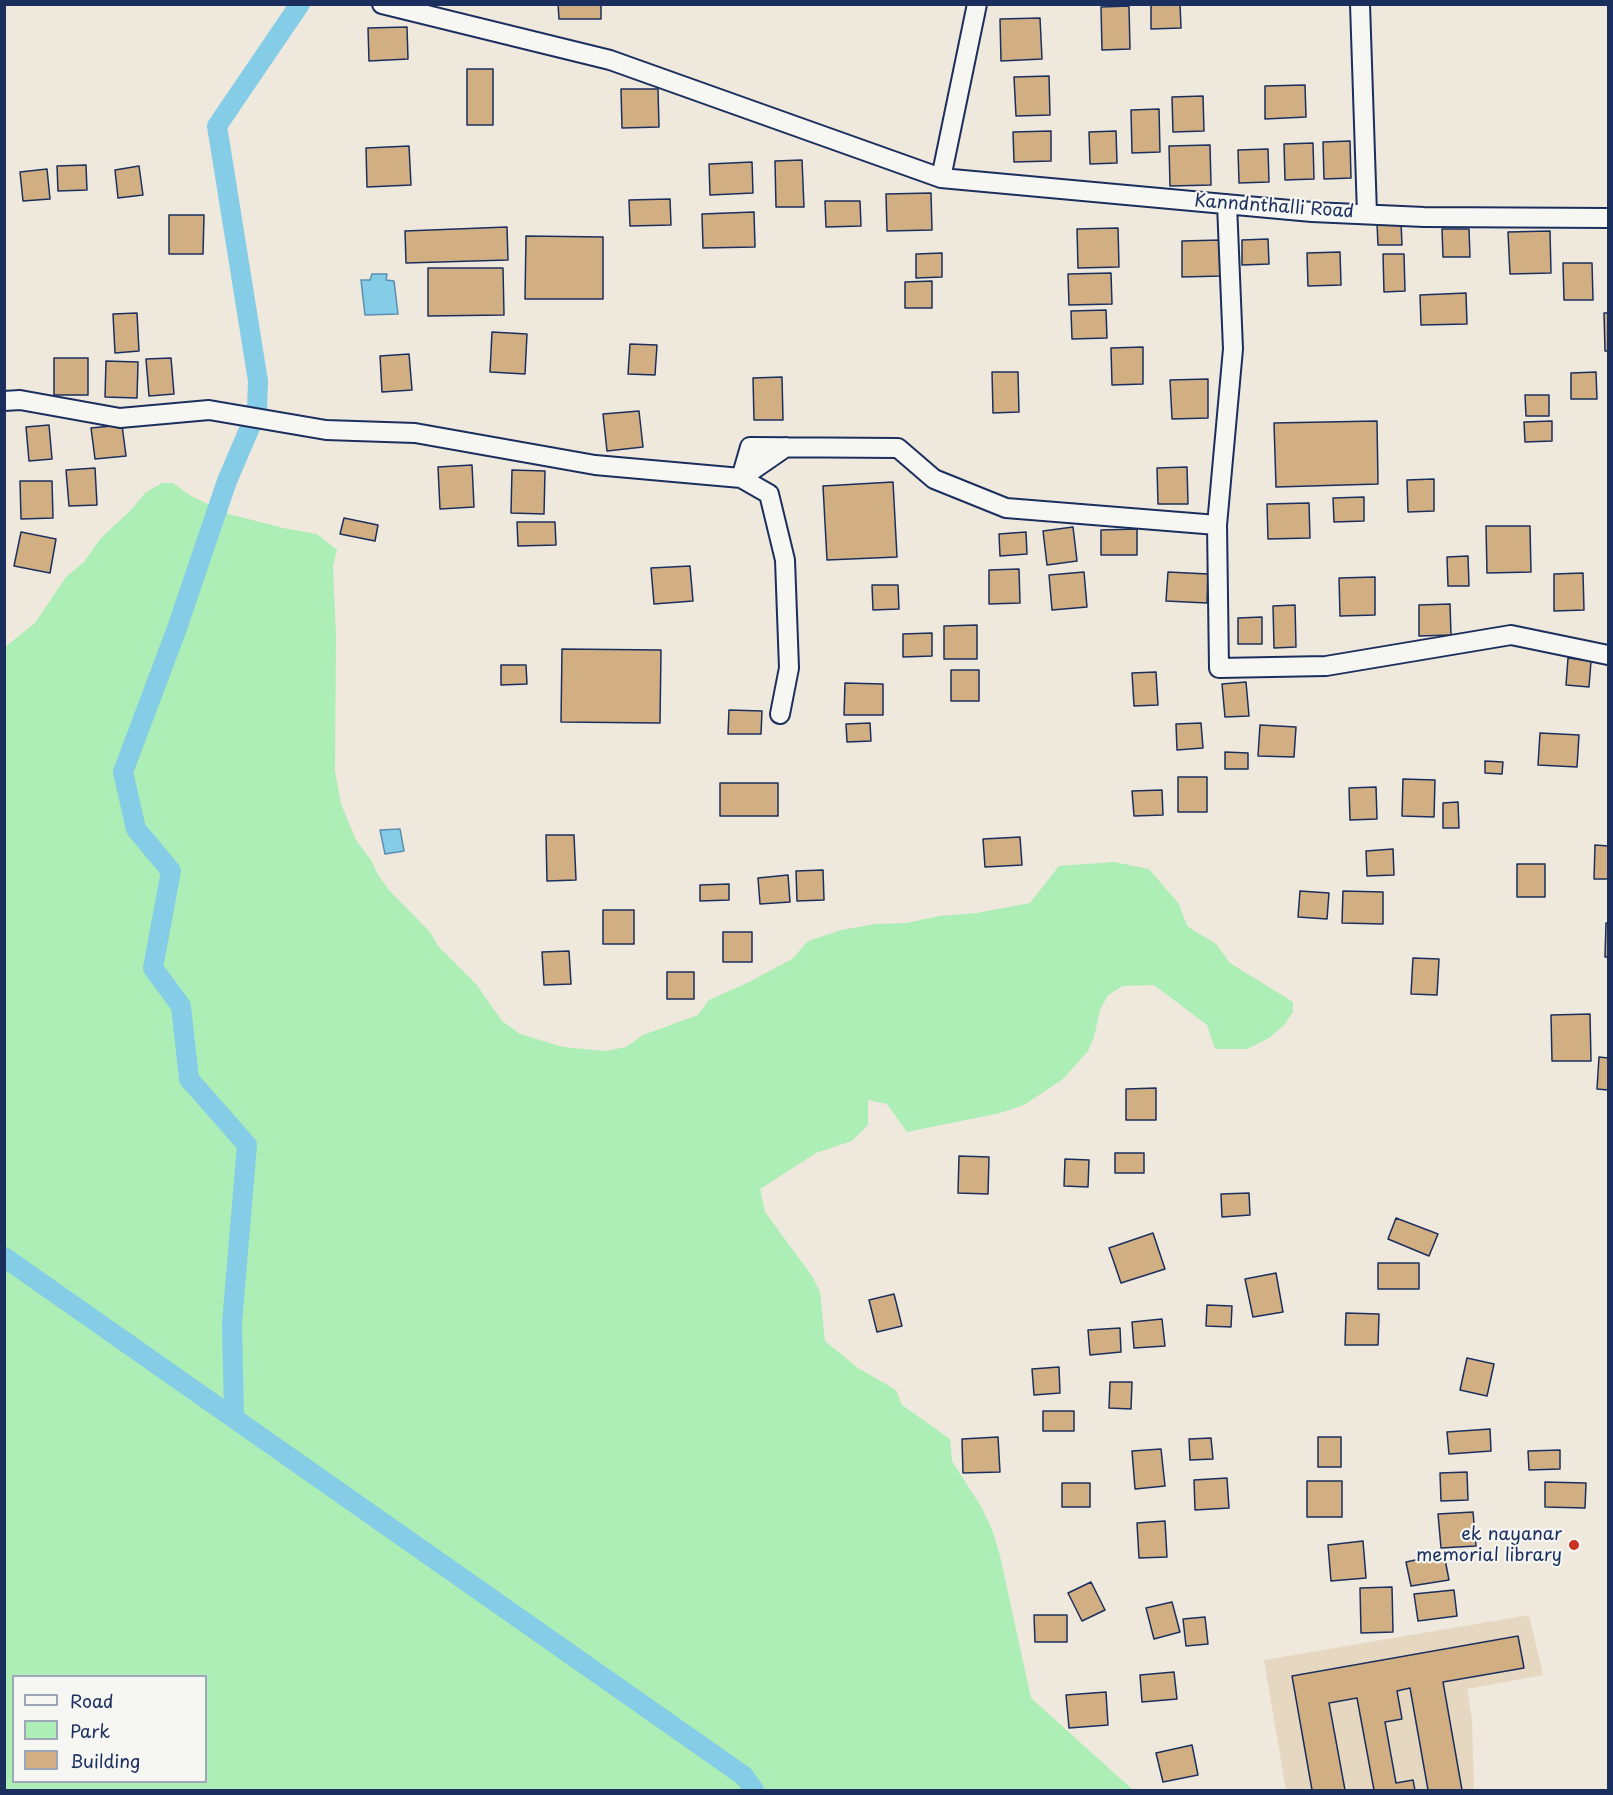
<!DOCTYPE html>
<style>
body{margin:0}
#map{position:relative;width:1613px;height:1795px;overflow:hidden;background:#efe8dc;font-family:"Playpen Sans",sans-serif}
canvas{display:block}
.frame{position:absolute;inset:0;border:6px solid #1b2f5e;pointer-events:none}
.legend{position:absolute;left:12px;top:1675px;width:195px;height:108px;box-sizing:border-box;background:#f6f6f2;border:2px solid #9ea6b7;margin:0;padding:8px 10px;list-style:none;font-size:18px;color:#1b2f5e}
.legend li{display:flex;align-items:center;gap:12px;height:30px}
.legend b{width:30px;border:2px solid #9ea6b7}
</style>
<div id="map">
<canvas width="1613" height="1795"></canvas>
<div class="frame"></div>
<ul class="legend">
<li><b style="height:8px;background:#f6f6f2"></b>Road</li>
<li><b style="height:16px;background:#adedb6"></b>Park</li>
<li><b style="height:16px;background:#d1af83"></b>Building</li>
</ul>
</div>
<script>
const context = document.querySelector('canvas').getContext('2d');
context.lineJoin = 'round';
function fill(path, color) {
  context.fillStyle = color;
  context.fill(path, 'evenodd');
}
function trace(path, color, width, dash) {
  context.strokeStyle = color;
  context.lineWidth = width;
  context.lineCap = dash ? 'butt' : 'round';
  context.setLineDash(dash || []);
  context.stroke(path);
}
function label(font, color, halo, rows, align = 'center') {
  context.font = font + ' "Playpen Sans",sans-serif';
  context.lineWidth = 4.5;
  context.setLineDash([]);
  context.textBaseline = 'middle';
  context.strokeStyle = halo;
  context.fillStyle = color;
  for (const [text, x, y, turn = 0] of rows) {
    context.save();
    context.translate(x, y);
    context.rotate((+turn || 0) * Math.PI / 180);
    context.textAlign = isNaN(turn) ? turn : align;
    if (halo) context.strokeText(text, 0, 0);
    context.fillText(text, 0, 0);
    context.restore();
  }
}
fill(new Path2D(`
 M1529 1615 1543 1675 1467 1689 1472 1719 1474 1790H1286L1264 1660Z`), '#e6d7c1');
fill(new Path2D(`
 M162 483H173L191 496 229 514 283 528 317 534 337 550 333 566 336 636 335 771 341 804 356 840 371 860 378 875 389 890 430 932 438 946 476 984 502 1021 520 1034 563 1047 605 1051 626 1047 643 1035 698 1015 709 1000 749 982 792 959 808 941 841 930 876 924 906 923 940 916 977 913 1030 903 1059 866 1114 862 1149 869 1179 904 1187 926 1216 944 1230 963 1293 1002V1012L1284 1025 1269 1038 1247 1049H1215L1207 1025 1154 985 1123 986 1108 995 1100 1010 1094 1037 1088 1051 1063 1079 1024 1105 1000 1113 907 1132 887 1104 868 1100V1125L852 1141 816 1153 760 1189 765 1212 812 1276 820 1292 825 1341 858 1368 896 1390 902 1405 950 1439 952 1461 982 1508 993 1532 1000 1556 1031 1698 1133 1790H5V647L35 623 66 577 84 562 100 539 131 510 145 493ZM14 1676H206V1782H14Z`), '#adedb6');
const water = new Path2D(`
 M372 274H387L386 280 394 281 398 314 365 315 361 280H370Z
 M400 829 404 851 385 854 380 830Z`);
fill(water, '#85cde6');
trace(water, '#5b8eb0', 1.5);
trace(new Path2D(`
 M236 460 249 432`), '#5b8eb0', 6);
trace(new Path2D(`
 M257 410 258 381 217 126 300 4
 M4 1257 744 1776 754 1790
 M234 1418 232 1323 247 1145 189 1079 181 1006 153 968 171 871 136 829 123 772 176 631 227 481 251 425`), '#85cde6', 20);
const building = new Path2D(`
 M558 4H601V19H559Z
 M1151 4H1180L1181 28 1151 29Z
 M1129 6 1130 49 1102 50 1101 7Z
 M1040 18 1042 59 1001 61 1000 19Z
 M407 27 408 59 369 61 368 28Z
 M467 69H493V125H467Z
 M1049 76 1050 115 1016 116 1014 77Z
 M1305 85 1306 117 1265 119V86Z
 M621 89H658L659 127 622 128Z
 M1203 96 1204 131 1173 132 1172 97Z
 M1159 109 1160 152 1132 153 1131 110Z
 M1051 131V161L1014 162 1013 132Z
 M1116 131 1117 163 1090 164 1089 132Z
 M1350 141 1351 178 1324 179 1323 142Z
 M1313 143 1314 179 1285 180 1284 144Z
 M1210 145 1211 185 1170 186 1169 146Z
 M409 146 411 185 367 187 366 148Z
 M1268 149 1269 182 1239 183 1238 150Z
 M802 160 804 207H776L775 161Z
 M752 162 753 193 710 195 709 164Z
 M86 165 87 190 58 191 57 166Z
 M139 166 143 195 118 198 115 170Z
 M47 169 50 199 23 201 20 172Z
 M931 193 932 230 887 231 886 194Z
 M670 199 671 225 630 226 629 200Z
 M825 201H860L861 226 826 227Z
 M754 212 755 247 703 248 702 214Z
 M169 215H204L203 254H169Z
 M1401 222 1402 245H1378L1377 223Z
 M507 227 508 260 406 263 405 231Z
 M1118 228 1119 267 1078 268 1077 229Z
 M1442 229H1469L1470 257H1443Z
 M1550 231 1551 273 1510 274 1508 232Z
 M526 236 603 237V299H525Z
 M1268 239 1269 264 1242 265V240Z
 M1221 240 1222 276 1182 277V241Z
 M1340 252 1341 285 1308 286 1307 253Z
 M942 253V277L916 278V254Z
 M1383 254H1404L1405 291 1384 292Z
 M1563 263H1592L1593 300H1564Z
 M428 268H503L504 315 428 316Z
 M1111 273 1112 304 1069 305 1068 274Z
 M932 281V308H905V282Z
 M1466 293 1467 324 1421 325 1420 295Z
 M1106 310 1107 338 1072 339 1071 311Z
 M137 313 139 351 115 353 113 314Z
 M1604 313H1608V351H1605Z
 M492 332 527 334 525 374 490 372Z
 M630 344 657 345 655 375 628 374Z
 M1143 347V384L1112 385 1111 348Z
 M409 354 412 390 382 392 380 356Z
 M54 358H88V395H54Z
 M171 358 174 394 149 396 146 359Z
 M106 361 138 362 137 398 105 397Z
 M992 372H1018L1019 412 993 413Z
 M1596 372 1597 399H1571V373Z
 M782 377 783 420H754L753 378Z
 M1208 379V418L1172 419 1170 380Z
 M1525 395H1549V416H1526Z
 M639 411 643 447 607 451 603 414Z
 M1377 421 1378 484 1276 487 1274 423Z
 M1552 421V441L1525 442 1524 422Z
 M49 425 52 459 29 461 26 427Z
 M122 425 126 456 95 459 91 428Z
 M472 465 474 507 440 509 438 467Z
 M1187 467 1188 504H1158L1157 468Z
 M95 468 97 505 69 506 66 470Z
 M512 470 545 471 544 514 511 513Z
 M1434 479V511L1408 512 1407 480Z
 M20 481H52L53 518 21 519Z
 M893 482 897 557 827 560 823 486Z
 M1364 497V521L1334 522 1333 498Z
 M1309 503 1310 538 1268 539 1267 504Z
 M344 518 378 525 375 541 340 534Z
 M517 522H555L556 545 518 546Z
 M1486 526H1530L1531 572 1487 573Z
 M1073 527 1077 561 1047 565 1043 531Z
 M1137 529V555H1101V530Z
 M21 532 56 539 50 573 14 566Z
 M1026 532 1027 554 1000 556 999 534Z
 M1468 556 1469 586H1448L1447 557Z
 M690 566 693 601 654 604 651 568Z
 M1019 569 1020 603 989 604V570Z
 M1084 572 1087 607 1052 610 1049 575Z
 M1168 572 1208 574 1207 603 1166 601Z
 M1583 573 1584 610 1554 611V574Z
 M1375 577V615L1340 616 1339 578Z
 M872 585H898L899 609 873 610Z
 M1450 604 1451 635 1419 636V605Z
 M1295 605 1296 647 1274 648 1273 606Z
 M1262 617V644H1238V618Z
 M977 625V659H944V626Z
 M932 633V656L903 657V634Z
 M562 649 661 650 660 723 561 722Z
 M1568 658 1591 661 1589 687 1566 685Z
 M501 665H526L527 684 501 685Z
 M951 670H979V701H951Z
 M1156 672 1158 705 1134 706 1132 673Z
 M1246 682 1249 716 1225 717 1222 684Z
 M845 683 883 684V715H844Z
 M729 710 762 711 761 734H728Z
 M870 723 871 741 847 742 846 724Z
 M1201 723 1203 748 1177 750 1176 724Z
 M1260 725 1296 727 1294 757 1258 756Z
 M1540 733 1579 735 1577 767 1538 765Z
 M1225 752 1248 753V769H1225Z
 M1485 761 1503 762 1502 774 1485 773Z
 M1178 777H1207V812H1178Z
 M1403 779 1435 780 1434 817 1402 816Z
 M720 783H778V816H720Z
 M1376 787 1377 819 1350 820 1349 788Z
 M1162 790 1163 815 1134 816 1132 791Z
 M1458 802 1459 828H1443V803Z
 M546 835H574L576 880 547 881Z
 M1020 837 1022 865 985 867 983 839Z
 M1595 845 1608 846V879H1594Z
 M1393 849 1394 875 1367 876 1366 851Z
 M1517 864H1545V897H1517Z
 M823 870 824 900 797 901 796 871Z
 M788 875 790 902 760 904 758 878Z
 M729 884V900L700 901V885Z
 M1300 891 1329 893 1327 919 1298 917Z
 M1343 891 1383 892V924L1342 923Z
 M603 910H634V944H603Z
 M1606 923H1608V957H1605Z
 M723 932H752V962H723Z
 M569 951 571 984 544 985 542 952Z
 M1413 958 1439 959 1437 995 1411 994Z
 M667 972H694V999H667Z
 M1590 1014 1591 1061H1552L1551 1015Z
 M1599 1057 1608 1058V1090L1597 1089Z
 M1156 1088V1120H1126V1089Z
 M1115 1153H1144V1173H1115Z
 M959 1156 989 1157 988 1194 958 1193Z
 M1065 1159 1089 1160 1088 1187 1064 1186Z
 M1249 1193 1250 1215 1222 1217 1221 1194Z
 M1396 1218 1438 1234 1429 1256 1388 1239Z
 M1153 1233 1165 1269 1121 1283 1109 1248Z
 M1378 1263H1419V1289H1378Z
 M1276 1273 1283 1312 1253 1317 1245 1279Z
 M894 1294 902 1326 877 1332 869 1300Z
 M1207 1305 1232 1306 1231 1327 1206 1326Z
 M1346 1313 1379 1314 1378 1345H1345Z
 M1162 1319 1165 1346 1134 1348 1132 1322Z
 M1120 1328 1121 1352 1090 1355 1088 1330Z
 M1467 1358 1494 1364 1487 1396 1460 1390Z
 M1059 1367 1060 1393 1034 1395 1032 1369Z
 M1110 1382H1132L1131 1409 1109 1408Z
 M1043 1411H1074V1431H1043Z
 M1490 1429 1491 1451 1449 1454 1447 1432Z
 M998 1437 1000 1472 963 1473 962 1439Z
 M1318 1437H1341V1467H1318Z
 M1211 1438 1213 1459 1190 1460 1189 1439Z
 M1161 1449 1165 1486 1135 1489 1132 1451Z
 M1560 1450V1469L1529 1470 1528 1451Z
 M1467 1472 1468 1500 1441 1501 1440 1473Z
 M1227 1478 1229 1508 1195 1510 1194 1480Z
 M1307 1481H1342V1517H1307Z
 M1545 1482 1586 1483 1585 1508 1545 1507Z
 M1062 1483H1090V1507H1062Z
 M1473 1512 1476 1546 1441 1548 1438 1514Z
 M1165 1521 1167 1557 1139 1558 1137 1523Z
 M1363 1541 1366 1578 1331 1581 1328 1545Z
 M1444 1554 1449 1580 1411 1586 1406 1562Z
 M1091 1582 1105 1610 1082 1621 1068 1593Z
 M1392 1587 1393 1632 1361 1633 1360 1588Z
 M1454 1590 1457 1616 1418 1621 1414 1594Z
 M1172 1602 1180 1632 1154 1639 1146 1608Z
 M1034 1615H1067V1642H1035Z
 M1205 1617 1208 1644 1186 1646 1183 1619Z
 M1518 1636 1524 1668 1443 1682 1462 1790H1428L1410 1688 1397 1691 1402 1719 1385 1722 1396 1783 1413 1780 1415 1790H1374L1357 1698 1329 1703 1345 1790H1312L1292 1676Z
 M1174 1672 1177 1699 1142 1702 1140 1675Z
 M1106 1692 1108 1725 1069 1728 1066 1695Z
 M1192 1745 1198 1775 1163 1782 1156 1753Z`);
fill(building, '#d1af83');
trace(building, '#1b2f5e', 1.5);
const minor = new Path2D(`
 M382 4 610 60 941 178 977 4
 M1360 4 1367 214
 M941 178 1312 212 1424 217 1608 218
 M4 401 20 400 120 418 209 410 326 430 415 433 595 465 741 478 750 447 898 448 934 479 1006 508 1217 525 1219 668 1326 666 1511 635 1608 655
 M1217 525 1233 349 1227 204
 M780 714 789 668 785 560 769 494 741 478 786 447`);
trace(minor, '#1b2f5e', 22);
trace(minor, '#f6f6f2', 18);
for (const [x, y, r, color] of [
 [1574,1545,6,"#c8321e"]
]) {
  const dot = new Path2D();
  dot.arc(x, y, r, 0, 2 * Math.PI);
  context.fillStyle = color;
  context.fill(dot);
  trace(dot, '#f6f6f2', 2);
}
label('18px', '#1b2f5e', '#f6f6f2', [
 ["Kanndnthalli Road",1274,207,4]
]);
label('18px', '#1b2f5e', '#f6f6f2', [
 ["ek nayanar",1562,1535],
 ["memorial library",1562,1556]
], 'right');
</script>
